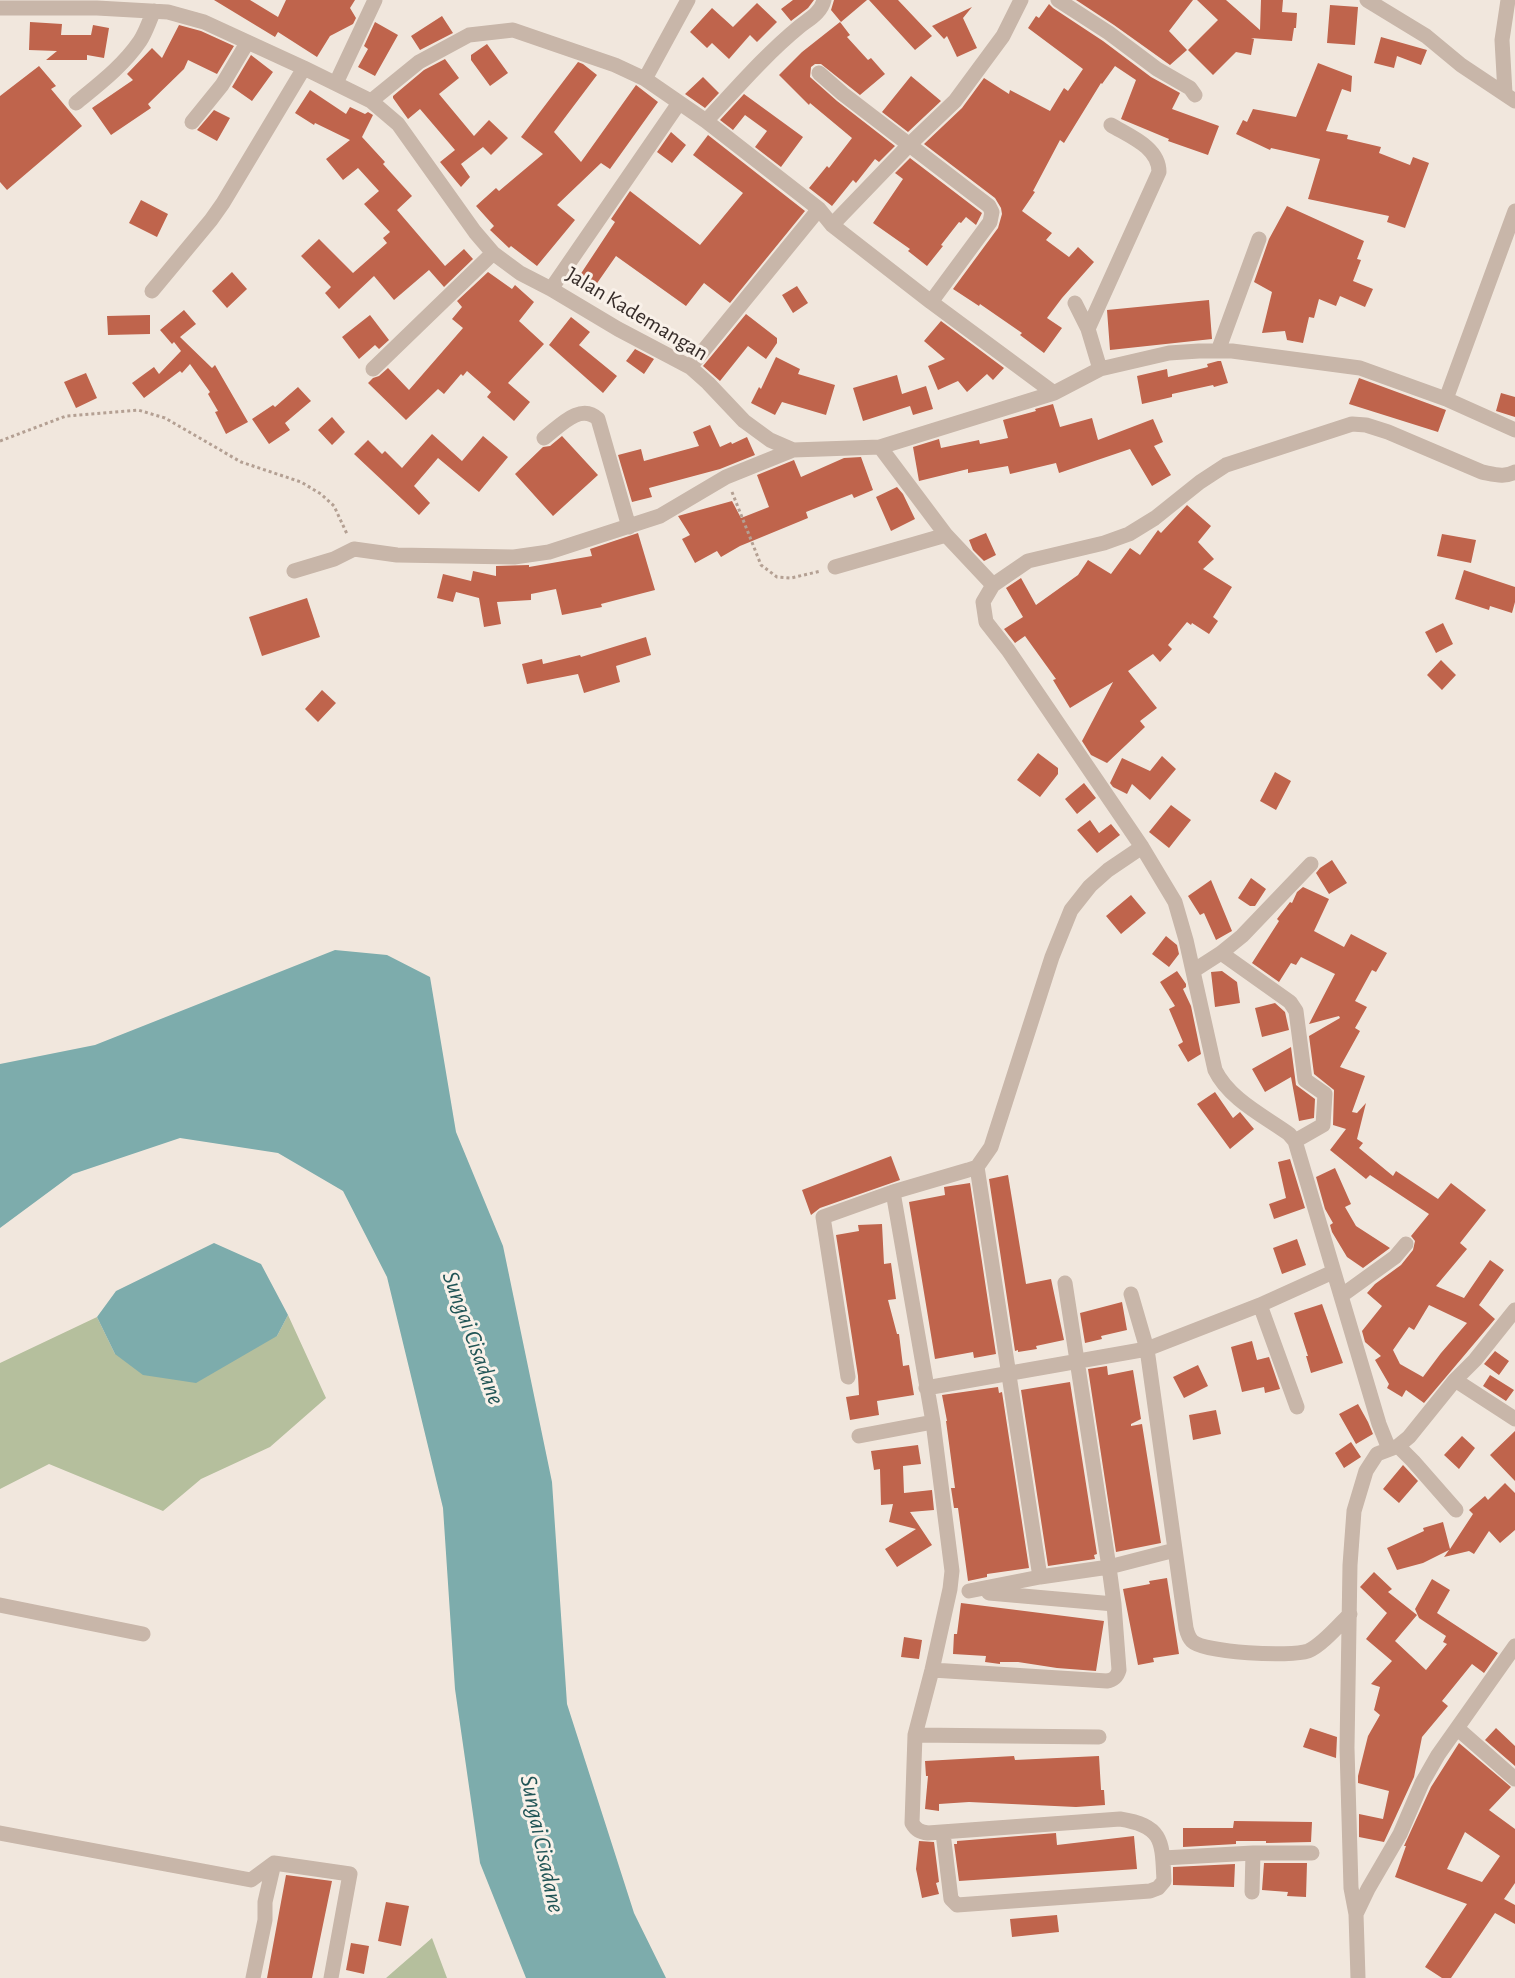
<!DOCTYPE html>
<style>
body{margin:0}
canvas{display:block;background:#f1e7dd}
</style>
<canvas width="1515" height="1978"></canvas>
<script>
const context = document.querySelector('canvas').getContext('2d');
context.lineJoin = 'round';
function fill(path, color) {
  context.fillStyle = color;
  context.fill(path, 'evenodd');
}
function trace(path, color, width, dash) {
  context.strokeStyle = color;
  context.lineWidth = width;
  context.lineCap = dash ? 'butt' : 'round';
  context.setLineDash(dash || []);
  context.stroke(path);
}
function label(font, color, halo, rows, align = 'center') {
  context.font = font + ' "Alegreya Sans",sans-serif';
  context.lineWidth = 6;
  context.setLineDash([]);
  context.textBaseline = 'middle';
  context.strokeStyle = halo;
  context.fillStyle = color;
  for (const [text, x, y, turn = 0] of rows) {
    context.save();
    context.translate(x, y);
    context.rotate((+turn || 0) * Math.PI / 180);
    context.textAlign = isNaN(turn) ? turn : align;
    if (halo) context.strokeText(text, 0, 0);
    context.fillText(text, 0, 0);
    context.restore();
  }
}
fill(new Path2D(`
 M288 1315 326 1398 270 1447 201 1479 163 1511 49 1464 0 1489V1363L97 1317 115 1354 277 1336Z
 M432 1938 447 1978H386Z`), '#b5bf9d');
fill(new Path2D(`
 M335 950 387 955 430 977 456 1132 503 1246 552 1482 567 1704 634 1913 666 1978H526L480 1863 455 1689 443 1508 387 1277 343 1191 278 1153 180 1138 73 1174 0 1228V1064L95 1045Z
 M214 1243 261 1264 288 1315 277 1336 196 1383 143 1375 115 1354 97 1317 116 1291Z`), '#7dacac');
fill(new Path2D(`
 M214 0H250L278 17 286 0H355L350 8 356 18 353 24 330 36 317 57 278 32 275 37Z
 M793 0H814L808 8 791 21 781 9Z
 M834 0H867L841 22 831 10Z
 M869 0H898L932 36 915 50Z
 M1076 0H1193L1169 31 1187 50 1170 65 1114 25Z
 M1197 0H1226L1260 30 1261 0H1283L1282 12 1297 13 1296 28H1294L1292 41 1251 38 1254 39 1251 55 1236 52 1213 75 1188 50 1218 20Z
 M757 3 777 22 757 42 750 35 729 59 712 43 707 48 690 32 712 8 733 27Z
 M1049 4 1053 8 1103 41 1151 77 1180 93 1172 109 1219 126 1208 155 1168 141 1169 139 1121 119 1136 80 1115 66 1102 84 1101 83 1064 143 1060 140 1033 191 1035 192 1022 211 1052 233 1046 240 1069 257 1078 247 1094 262 1062 298 1047 318 1062 328 1044 353 1020 335 1022 333 980 304 979 306 953 289 998 228 1002 214 1001 208 995 198 924 144 962 108 984 78 1009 94 1010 90 1050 111 1064 88 1068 91 1083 69 1028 28 1036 16 1039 18Z
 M1330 5 1358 7 1355 45 1327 43Z
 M972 7 963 18 977 48 957 57 947 36 944 39 932 26Z
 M442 16 453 33 420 50 411 36Z
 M30 22 62 24 61 35H91L93 25 109 28 104 58 87 55V60H46L57 51 29 50Z
 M375 22 398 35 375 76 358 67 368 49 364 46Z
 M840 22 850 35 847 37 868 60 871 58 885 74 860 95 821 64H815L811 67 810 77 837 101 895 146 879 162 875 159 856 183 853 180 832 206 809 188 827 166 829 168 852 138 810 103 809 105 779 75 802 52Z
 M179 25 201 31 234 46 217 74 188 60 184 69 148 104 151 108 111 135 92 108 133 80 127 74 152 48 162 58Z
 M1381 37 1427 50 1421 65 1397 56 1394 68 1374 63Z
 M487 44 508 73 490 86 471 60V55Z
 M251 55 273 72 252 101 232 87Z
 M445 59 459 78 439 94 474 136 489 120 508 138 491 155 483 147 461 164 470 177 461 187 440 162 455 150 420 109 408 119 393 98V96L424 70Z
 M578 62 583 64 597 75 554 132 581 162 636 85 658 102 610 169 601 163 557 205 575 220 537 266 511 246 509 248 490 230 494 226 476 206 496 188 499 191 543 154 521 137Z
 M1318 63 1352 76 1351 92 1342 89 1326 131 1348 135 1347 139 1381 147 1379 153 1410 165 1413 157 1429 163 1405 228 1387 222 1389 216 1308 199 1320 159 1271 148 1270 150 1236 134 1243 120 1247 122 1253 109 1296 117Z
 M39 66 56 86 51 89 82 126 7 190 0 182V96Z
 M911 76 941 101 908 132 882 112Z
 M703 77 719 93 705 108 685 94Z
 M310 90 346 114 350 107 365 114 368 112 373 115 362 137 385 162 383 164 412 196 397 210 445 266 464 249 473 259 444 287 429 270 394 300 374 276 339 309 325 293 331 287 301 256 319 239 353 273 387 243 383 238 390 232 364 204 379 191 358 168 343 180 326 159 350 140 315 123 314 125 295 113Z
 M744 94 803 137 781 167 755 147 767 131 745 115 733 130 720 120Z
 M214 110 230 118 217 141 197 130Z
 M671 132 686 145 672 163 657 152Z
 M708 135 805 211 730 303 704 283 686 306 616 256 593 289 578 278 615 222 611 219 630 191 700 245 743 193 693 155Z
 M910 158 982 213 976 225 966 217 961 223 959 222 941 245 943 246 927 266 908 251 910 249 873 223 903 179 895 173Z
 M141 200 168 214 157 237 129 223Z
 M1287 206 1364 241 1357 259 1361 260 1353 281 1373 289 1365 307 1340 296 1336 306 1319 299 1314 318 1309 317 1303 343 1287 340 1285 331 1262 333 1272 292 1254 282 1269 239Z
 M232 272 247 289 227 308 212 291Z
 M488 272 512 289 515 285 534 302 519 321 544 344 508 383 530 402 514 421 487 397 491 392 467 371 463 376 461 374 444 394 438 389 406 420 368 383 373 378 379 376 388 368 409 390 463 328 452 319 462 307 457 301Z
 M797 286 808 303 793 313 782 295Z
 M1209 300 1212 339 1110 350 1107 310Z
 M184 310 196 324 180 337 212 368 215 365 248 422 226 434 215 412 218 411 208 394 210 392 190 364 182 373 180 371 144 398 132 383 154 367 159 374 181 351 174 342 172 344 160 330Z
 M746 314 777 338V343L766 359 748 346 720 381 703 366Z
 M150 315V334L108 335 107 316Z
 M370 315 389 340 379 349 375 345 359 359 342 337Z
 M571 317 590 332 579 345 617 376 603 393 549 345Z
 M941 321 1004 368 993 380 987 374 967 392 958 381 938 390 928 366 945 359 924 341Z
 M635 349 654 359 644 374 626 361Z
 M776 357 800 369 798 374 835 385 826 415 782 402 775 415 751 403 759 387 761 389Z
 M1218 361H1221L1228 383 1214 387 1213 385 1172 394V397L1142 404 1137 376 1167 369 1168 377 1208 367 1207 364Z
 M86 373 97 398 76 408 64 382Z
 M897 375 902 394 926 386 933 409 913 415 910 406 863 421 853 388Z
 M1359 378 1446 410 1438 432 1349 404Z
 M298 387 311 401 285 423 290 430 269 444 252 419 273 405 275 407Z
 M1501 393 1515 397V417L1496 411Z
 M1053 404 1060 427 1092 418 1098 440 1153 419 1163 442 1154 446 1171 475 1152 486 1130 449 1059 473 1056 463 1010 474 1008 466 968 473V469L919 481 913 447 939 439 941 448 979 440 980 444 1008 438 1003 420 1036 411 1035 409Z
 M332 417 345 432 332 445 318 430Z
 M710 425 720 447 731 442 732 444 747 437 755 455 720 469 649 488 652 497 632 502 618 455 641 449 644 461 699 446 693 432Z
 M432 434 462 461 483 436 508 457 479 492 438 458 414 486 430 503 419 515 354 454 368 440 382 454 385 451 402 468Z
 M562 436 598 475 553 516 515 474 543 447 550 446Z
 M861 457 873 490 854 498 852 494 806 512 808 518 740 546 721 557 717 551 695 563 682 539 690 535 678 516 732 501 741 518 769 507 757 475 794 460 801 477 844 458Z
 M897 487 903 494 915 519 891 531 876 497Z
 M1187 505 1211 526 1198 542 1214 559 1203 569 1232 587 1213 617 1218 621 1209 634 1192 623 1191 625 1187 622 1168 645 1172 649 1160 662 1153 654 1128 671 1157 708 1140 721 1145 727 1107 763 1091 755 1082 741 1113 682 1070 708 1053 680 1056 679 1025 636 1015 643 1004 629 1023 617 1006 588 1021 578 1036 605 1078 575 1088 560 1111 574 1130 548 1140 555 1158 530 1161 533Z
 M638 533 655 590 601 604 602 607 562 615 556 589 531 594V600L497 602 501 624 484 627 479 598 456 592 453 602 437 598 443 574 471 581 473 571 496 576V566L529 565V567L592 556 590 549Z
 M986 533 996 555 984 561 973 550 969 540Z
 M1442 534 1476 540 1471 563 1437 556Z
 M1464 570 1515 587V602L1512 613 1490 606 1489 610 1455 599Z
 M307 598 320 637 262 656 249 617Z
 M1443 623 1453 644 1436 653 1425 632Z
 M646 637 651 655 616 666 620 682 584 693 578 674 527 684 522 664 542 659 543 664 580 655 581 657Z
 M1441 660 1456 675 1442 690 1427 675Z
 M322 690 336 703 318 722 305 709Z
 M1038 753 1058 768V774L1040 797 1017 780Z
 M1162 756 1176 769 1150 800 1132 784 1127 794 1113 787 1110 783 1122 758 1150 771Z
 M1275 772 1291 781 1276 810 1260 801Z
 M1084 783 1096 798 1077 814 1065 799Z
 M1171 805 1191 820 1169 848 1149 832Z
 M1090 820 1099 833 1111 824 1120 835 1097 853 1077 830Z
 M1332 860 1347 883 1329 894 1316 873 1320 868Z
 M1251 878 1266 889 1255 906H1250L1238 898Z
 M1211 880 1232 931 1216 940 1204 913 1200 915 1188 896Z
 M1303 887 1329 899 1314 931 1344 947 1351 934 1387 953 1376 972 1372 970 1355 1001 1367 1007 1355 1028 1360 1031 1340 1067 1365 1076 1352 1112 1357 1113 1366 1103 1357 1139 1363 1143 1359 1148 1393 1176 1396 1171 1438 1199 1451 1183 1486 1210 1460 1243 1467 1249 1436 1286 1464 1298 1490 1260 1504 1270 1479 1305 1495 1319 1424 1403 1406 1390 1402 1397 1387 1388 1389 1384 1375 1360 1381 1356 1365 1342 1362 1331 1382 1306 1367 1293 1375 1284 1401 1265 1413 1250 1415 1241 1411 1236 1429 1214 1370 1175 1366 1179 1330 1150 1346 1129 1333 1125 1334 1090 1314 1074 1309 1036 1340 1018 1339 1016 1309 1024 1335 974 1301 957 1296 965 1291 963 1279 982 1252 963 1279 921 1277 919 1290 902 1292 903 1297 892ZM1429 1305 1467 1323 1441 1353 1423 1377 1400 1364 1393 1350 1409 1327 1414 1330Z
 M1131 895 1146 913 1121 934 1106 916Z
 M1166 936 1177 945 1179 954 1169 967 1152 954Z
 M1177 971 1186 984V987L1183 989 1191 1006 1201 1054 1188 1062 1178 1045 1183 1042 1169 1009 1175 1006 1160 982Z
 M1222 971 1237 982 1240 1003 1215 1007 1211 972Z
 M1275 1003 1285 1012 1289 1030 1262 1037 1255 1008Z
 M1291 1047 1296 1085 1315 1099 1314 1118 1299 1121 1291 1077 1265 1092 1252 1069Z
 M1215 1092 1233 1118 1240 1112 1254 1129 1230 1149 1197 1104Z
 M891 1156 900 1180 820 1208 811 1215 802 1190Z
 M1290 1159 1305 1208 1274 1219 1269 1204 1286 1198 1278 1162Z
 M1335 1168 1351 1204 1345 1207 1356 1226 1390 1248 1363 1268 1347 1257 1332 1232 1330 1225 1333 1223 1325 1209 1316 1177Z
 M1008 1175 1026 1284 1051 1279 1064 1340 1036 1346 1037 1349 1018 1352V1350L1015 1351 989 1179Z
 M970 1183 996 1354 974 1358 973 1352 935 1359 909 1202 945 1195 944 1187Z
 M882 1224 884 1264 891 1263 896 1299 888 1300 897 1334H899L903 1366 909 1365 914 1395 877 1401 879 1415 850 1420 846 1397 859 1395 858 1376 836 1235 859 1231 858 1225Z
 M1297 1239 1306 1265 1282 1274 1273 1248Z
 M1122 1302 1127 1330 1101 1336 1102 1339 1085 1343 1080 1313Z
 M1322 1304 1343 1363 1311 1373 1306 1356H1308L1294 1313Z
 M1252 1341 1257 1360 1269 1357 1280 1389 1265 1393 1264 1387 1242 1392 1231 1347Z
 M1495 1351 1509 1361 1499 1375 1484 1364Z
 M1198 1365 1208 1386 1184 1398 1173 1377Z
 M1107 1366 1108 1375 1133 1370 1141 1419 1131 1424V1426L1142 1424 1161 1543 1116 1552 1088 1369Z
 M1490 1375 1514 1390 1506 1401 1483 1386Z
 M1070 1382 1097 1554 1094 1555 1095 1559 1048 1566 1021 1390Z
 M998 1387 999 1393 1002 1392 1029 1568 987 1574V1577L968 1581 958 1508H954L951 1488H955L946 1421H947L942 1395Z
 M1358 1404 1368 1422 1373 1434 1356 1444 1339 1414Z
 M1216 1410 1221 1434 1193 1440 1189 1415Z
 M1515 1431V1481L1490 1455Z
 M1462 1436 1475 1448 1459 1469 1444 1455Z
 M1351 1442 1361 1457 1344 1468 1335 1453Z
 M918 1445 921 1464 903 1466 904 1493 932 1490 934 1510 910 1512 932 1545 897 1567 885 1549 916 1529 889 1522 893 1504 881 1505 880 1469 874 1470 871 1451Z
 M1403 1465 1418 1481 1399 1503 1383 1489Z
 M1505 1483 1515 1493V1530L1500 1543 1489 1531 1474 1554 1469 1551 1444 1557 1449 1550 1423 1563 1397 1570 1387 1548 1424 1531 1423 1528 1443 1522 1450 1549 1473 1514 1469 1510 1485 1496 1488 1500Z
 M1374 1572 1392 1589 1388 1592 1417 1615 1395 1641 1426 1670 1447 1644 1443 1642 1446 1636 1419 1618 1415 1609 1432 1579 1450 1590 1437 1613 1498 1653 1484 1673 1472 1664 1442 1701 1448 1706 1422 1737 1414 1777 1384 1842 1359 1837V1814L1383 1819 1389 1791 1358 1783V1776L1368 1736 1380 1715 1374 1710 1380 1687 1371 1684 1392 1661 1366 1639 1387 1613 1360 1587Z
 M1167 1578 1179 1654 1153 1658 1154 1662 1138 1665 1123 1589 1150 1584 1149 1581Z
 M961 1603 1104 1621 1096 1671 1057 1668 1018 1662H1000V1664L985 1662 986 1656 953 1654 954 1634H957Z
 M904 1637 922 1640 919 1659 901 1657Z
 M1310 1728 1337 1737 1336 1758 1303 1747Z
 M1496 1728 1515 1746V1766L1485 1740Z
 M1459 1743 1511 1787 1489 1810 1515 1829V1883L1504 1899 1515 1905V1924L1495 1913 1451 1978H1442L1425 1967 1467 1904 1395 1877 1406 1846H1404L1431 1787ZM1465 1832 1500 1856 1482 1882 1447 1869Z
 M1014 1756 1015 1760 1099 1756 1101 1790H1104L1105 1805 1076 1807 969 1802 939 1804V1811L925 1809 928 1776H926L925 1761Z
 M1234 1821 1312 1822 1311 1842 1266 1843V1841H1236V1844L1183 1847V1828H1233Z
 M1056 1833 1057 1845 1134 1836 1137 1869 959 1881 954 1844H957V1841Z
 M919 1841 934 1842 939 1882 936 1883 939 1894 922 1898 916 1869Z
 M1264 1863H1307L1306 1897 1287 1896 1288 1892 1262 1890Z
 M1235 1864 1234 1887 1173 1885V1867Z
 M286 1875 332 1881 312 1978H267Z
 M386 1902 409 1906 401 1946 378 1941Z
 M1057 1915 1059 1932 1012 1937 1010 1919Z
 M351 1943 369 1946 364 1974 346 1970Z`), '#bf644c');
trace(new Path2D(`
 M0 441 66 416 138 410 165 418 241 462 301 482 321 494 334 506 347 534
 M732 492 761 565 777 577 791 578 821 571`), '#b4a093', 3, [3, 3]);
trace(new Path2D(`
 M1058 0 1109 33 1157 69 1190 88 1195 95
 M1367 0 1426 36 1461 65 1515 101
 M0 8H97L168 12 204 22 304 68 371 101 398 124 475 232 493 253 520 273 551 289 618 329 690 367 708 383 744 421 770 440 793 450 880 447 1054 393 1100 369 1169 353 1199 351H1232L1360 368 1446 399 1515 430
 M819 73 843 94 989 206 992 212 990 222 931 302
 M645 79 688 0
 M336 83 375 0
 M1505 93 1502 40 1508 0
 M371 101 419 62 469 35 513 30 615 65 645 79 706 121 819 209 832 225 931 302 1054 393
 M76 103C99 84 123 66 140 41 146 32 149 21 154 11
 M706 121C736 89 765 55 799 27 809 19 821 13 824 0
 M192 122 222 85 247 43
 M832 225 910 144 955 101 1003 36 1021 0
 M551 289 679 103
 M152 291 211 220 223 203 304 68
 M1075 303 1088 329 1100 369
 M1088 329 1159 172C1159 147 1129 136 1111 125
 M1218 351 1259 239
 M690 367 819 209
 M373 369 493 253
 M1446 399 1515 211
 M544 438C559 427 580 402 598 419L629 527
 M946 535 993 585
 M835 567 946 535 880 447
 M294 571 334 559 354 549 397 555 514 557 549 552 660 516 726 477 793 450
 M1221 953 1290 1002 1296 1011 1305 1080 1325 1094 1323 1125 1295 1141
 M1193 971 1221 953 1242 936 1311 864
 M977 1167 1040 1577
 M893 1192 933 1422 952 1571 950 1589 932 1670 915 1735 912 1823C916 1830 920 1832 928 1833L1120 1819C1164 1826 1162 1842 1164 1881L1158 1888 1150 1891 957 1905 951 1899 943 1833
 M1131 1294 1147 1349 1186 1628C1187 1632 1189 1638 1192 1641 1204 1653 1291 1657 1308 1651 1321 1646 1339 1625 1350 1614
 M1341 1296 1395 1257 1406 1244
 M1260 1305 1297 1407
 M848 1377 823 1217 893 1192 968 1170 977 1167 991 1147 1052 957 1071 910 1090 886 1108 870 1142 847
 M1455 1380 1515 1419
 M926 1388 1147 1349 1260 1305 1333 1272
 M859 1436 933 1422
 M1398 1446 1413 1461 1456 1510
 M1389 1449 1379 1424 1295 1141 1289 1134C1264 1116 1229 1099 1215 1070L1186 940 1175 902 1142 847 1008 650 986 622 983 602 993 585 1028 561 1104 543 1129 534 1155 518 1200 482 1226 465 1352 424 1366 425 1388 432 1482 472C1493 474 1505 478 1515 472
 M969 1591 1040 1577 1109 1567 1175 1550
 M989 1593 1114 1604
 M0 1605 143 1634
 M932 1670 1107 1681C1114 1680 1117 1677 1119 1670L1114 1604 1109 1567 1065 1283
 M1458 1729 1515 1779
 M915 1735 1099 1737
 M0 1833 251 1880 274 1863 265 1902V1920L253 1978
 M1163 1858 1253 1853H1312
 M274 1863 350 1874 331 1978
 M1252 1892 1253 1853
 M1356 1914 1368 1889 1400 1834 1422 1783 1438 1755 1515 1646
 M1358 1978 1356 1914 1351 1888 1347 1748 1350 1565 1354 1511 1366 1471 1377 1454 1398 1446 1409 1437 1455 1380 1475 1360 1515 1310`), '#c8b6a9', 15);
label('22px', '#362c29', '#f9f1e9', [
 ["Jalan Kademangan",637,314,31]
]);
label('italic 24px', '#205455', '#f9f1e9', [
 ["Sungai Cisadane",473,1338,70],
 ["Sungai Cisadane",542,1844,78]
]);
</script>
